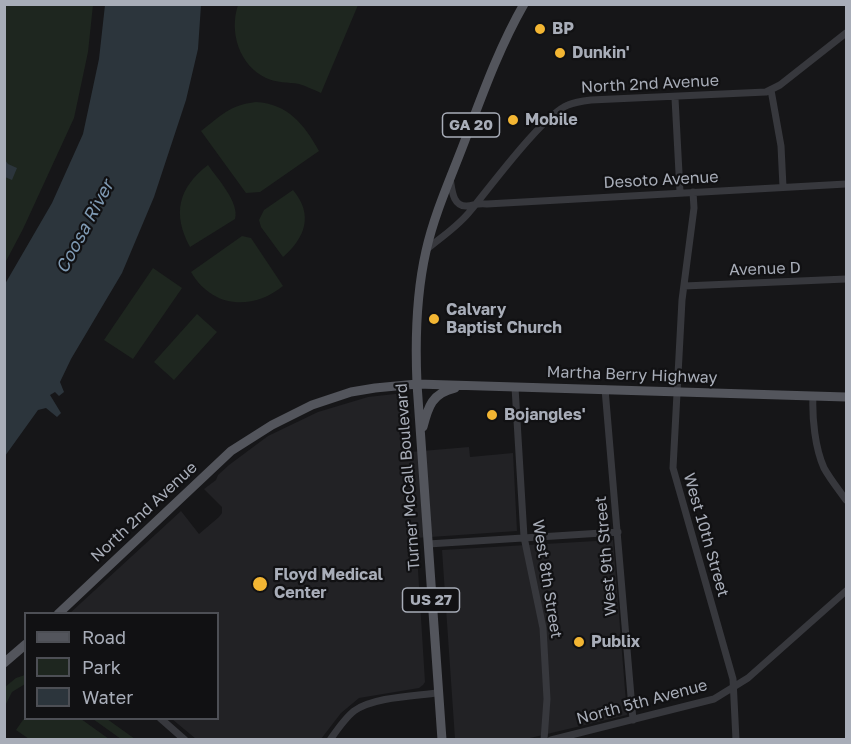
<!DOCTYPE html>
<style>
body{margin:0}
#map{position:relative;width:851px;height:744px;overflow:hidden;background:#161618;font-family:"Golos Text",sans-serif}
canvas{display:block}
.frame{position:absolute;inset:0;border:6px solid #a8adb8;pointer-events:none}
.legend{position:absolute;left:24px;top:612px;width:195px;height:108px;box-sizing:border-box;background:#111113;border:2px solid #4d4f55;margin:0;padding:8px 10px;list-style:none;font-size:18px;color:#a8adb8}
.legend li{display:flex;align-items:center;gap:12px;height:30px}
.legend b{width:30px;border:2px solid #4d4f55}
</style>
<div id="map">
<canvas width="851" height="744"></canvas>
<div class="frame"></div>
<ul class="legend">
<li><b style="height:8px;background:#53555c"></b>Road</li>
<li><b style="height:16px;background:#1e261f"></b>Park</li>
<li><b style="height:16px;background:#2c353c"></b>Water</li>
</ul>
</div>
<script>
const context = document.querySelector('canvas').getContext('2d');
context.lineJoin = 'round';
function fill(path, color) {
  context.fillStyle = color;
  context.fill(path, 'evenodd');
}
function trace(path, color, width, dash) {
  context.strokeStyle = color;
  context.lineWidth = width;
  context.lineCap = dash ? 'butt' : 'round';
  context.setLineDash(dash || []);
  context.stroke(path);
}
function label(font, color, halo, rows, align = 'center') {
  context.font = font + ' "Golos Text",sans-serif';
  context.lineWidth = 4.5;
  context.setLineDash([]);
  context.textBaseline = 'middle';
  context.strokeStyle = halo;
  context.fillStyle = color;
  for (const [text, x, y, turn = 0] of rows) {
    context.save();
    context.translate(x, y);
    context.rotate((+turn || 0) * Math.PI / 180);
    context.textAlign = isNaN(turn) ? turn : align;
    if (halo) context.strokeText(text, 0, 0);
    context.fillText(text, 0, 0);
    context.restore();
  }
}
fill(new Path2D(`
 M404 393 406 394 410 452 469 447 470 457 513 453 517 531 416 538 425 682 423 685 419 688 359 698 341 713 321 739H196L172 719 218 718V614H69L181 511 199 534 219 517 222 513V507L204 489 216 480 218 475 229 465 268 436 318 412 368 397Z
 M613 540 627 715 526 739H455L442 550Z`), '#222225');
fill(new Path2D(`
 M5 5H93L88 52 74 118 23 229 5 263Z
 M238 5H358L321 93C314 90 306 86 299 84 288 82 276 83 266 78 239 65 229 32 238 5Z
 M256 102C288 104 304 124 319 151L260 192 246 193 201 131C221 116 229 105 256 102Z
 M208 165C217 178 240 203 235 219L190 247C172 214 178 188 208 165Z
 M293 190C314 215 305 238 283 257L261 227 259 220 264 210Z
 M242 236 251 238 283 286C252 311 212 308 191 272Z
 M153 268 182 288 133 359 104 340Z
 M197 314 217 332 174 380 154 362Z
 M25 675V684L12 692 5 706V687L16 678Z
 M25 717 26 718 81 719 109 739H29L16 730Z
 M93 719H107L135 739H121Z`), '#1e261f');
fill(new Path2D(`
 M105 5H201L198 49 186 100 154 197 122 273 71 359 60 382 64 392 59 396 55 392 50 395 61 413 57 417 46 408 38 410 5 456V284L52 203 83 134 99 59Z
 M5 160 8 164 17 168 12 180 5 177Z`), '#2c353c');
trace(new Path2D(`
 M771 90 781 146 783 187
 M675 98 680 192
 M450 178C452 188 452 207 467 206 475 205 477 203 487 204L846 184
 M693 192 694 208 682 300 673 468 733 679 736 740
 M426 250C441 237 459 226 471 210 491 186 543 115 568 105 575 102 583 101 591 100L766 92 780 85 846 33
 M684 286 846 279
 M515 387 524 537 543 628 547 699 544 740
 M605 389 633 720
 M813 396C812 418 815 448 824 468 830 479 839 490 846 500
 M428 544 618 532
 M160 718 185 740
 M330 740C337 730 345 718 354 711 373 697 415 696 437 693
 M551 740 714 699 748 678 846 591`), '#37383d', 7);
trace(new Path2D(`
 M423 427C428 407 432 393 455 388
 M58 614 231 451 272 425 312 405 351 392 375 388 417 384 846 397
 M4 663 26 644
 M442 740 417 384C415 339 416 295 426 251 435 211 453 173 467 135 484 90 500 46 524 4`), '#53555c', 9);
for (const [x, y, r, color] of [
 [540,29,6,"#f3b633"],
 [560,53,6,"#f3b633"],
 [513,120,6,"#f3b633"],
 [434,319,6,"#f3b633"],
 [492,415,6,"#f3b633"],
 [260,584,8,"#f3b633"],
 [579,642,6,"#f3b633"]
]) {
  const dot = new Path2D();
  dot.arc(x, y, r, 0, 2 * Math.PI);
  context.fillStyle = color;
  context.fill(dot);
  trace(dot, '#111113', 2);
}
for (const [x, y, w] of [
 [471,125,57],
 [431,600,57]
]) {
  const box = new Path2D();
  box.roundRect(x - w / 2, y - 12, w, 24, 4.5);
  context.fillStyle = '#111113';
  context.fill(box);
  trace(box, '#a8adb8', 1.5);
}
label('bold 15px', '#a8adb8', null, [
 ["GA 20",471,125],
 ["US 27",431,600]
]);
label('bold 16px', '#a8adb8', '#111113', [
 ["BP",552,29],
 ["Dunkin'",572,53],
 ["Mobile",525,120],
 ["Calvary",446,310],
 ["Baptist Church",446,328],
 ["Bojangles'",504,415],
 ["Floyd Medical",274,575],
 ["Center",274,593],
 ["Publix",591,642]
], 'left');
label('16px', '#a8adb8', '#111113', [
 ["North 2nd Avenue",650,84,-3],
 ["Desoto Avenue",661,180,-3],
 ["Avenue D",765,269,-2],
 ["Martha Berry Highway",632,375,2],
 ["Turner McCall Boulevard",408,477,-94],
 ["North 2nd Avenue",144,512,-43],
 ["West 10th Street",706,535,74],
 ["West 9th Street",606,556,-95],
 ["West 8th Street",547,579,81],
 ["North 5th Avenue",642,702,-15]
]);
label('italic 18px', '#7f9ab3', '#111113', [
 ["Coosa River",85,227,-62]
]);
</script>
